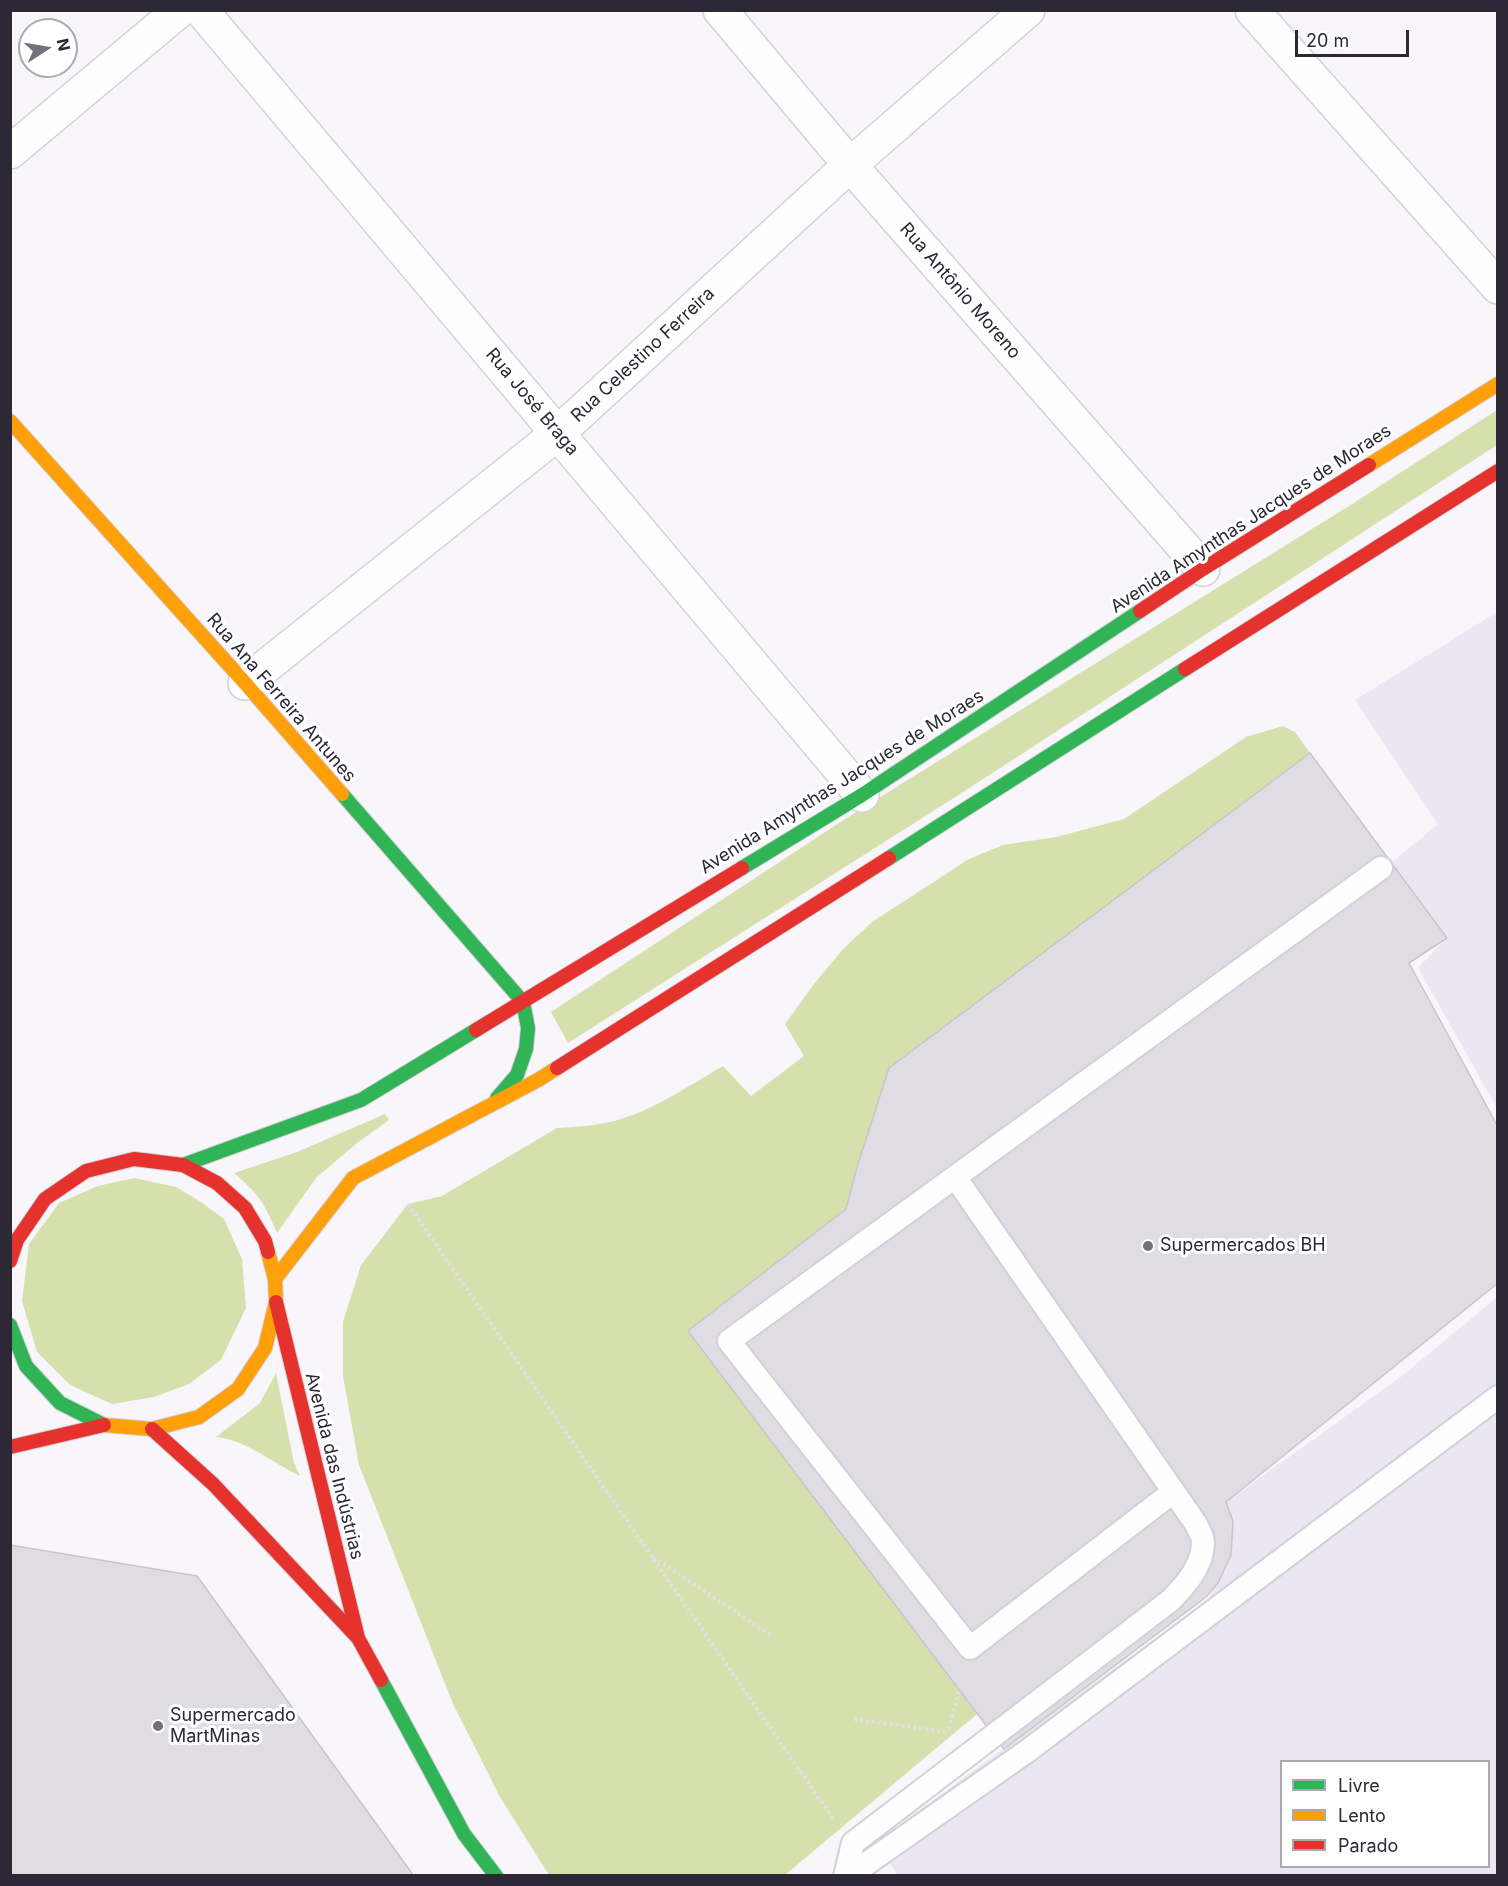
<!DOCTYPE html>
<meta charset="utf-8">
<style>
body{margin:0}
#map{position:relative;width:1508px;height:1886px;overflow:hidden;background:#f8f6fb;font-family:Inter,sans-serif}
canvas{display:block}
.frame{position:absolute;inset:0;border:12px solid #2c2835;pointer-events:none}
.legend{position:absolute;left:1280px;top:1760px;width:210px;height:108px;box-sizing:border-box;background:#fff;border:2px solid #aba9ae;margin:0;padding:8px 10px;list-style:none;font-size:18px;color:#2c2835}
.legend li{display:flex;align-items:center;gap:12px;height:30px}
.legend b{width:30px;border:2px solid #aba9ae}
.north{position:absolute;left:18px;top:18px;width:60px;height:60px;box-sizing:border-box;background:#fff;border:2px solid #aba9ae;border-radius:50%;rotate:78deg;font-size:16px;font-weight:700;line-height:24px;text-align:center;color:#2c2835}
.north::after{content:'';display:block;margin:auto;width:21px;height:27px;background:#73707a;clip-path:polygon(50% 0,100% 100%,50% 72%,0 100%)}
.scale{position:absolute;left:1295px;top:30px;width:114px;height:27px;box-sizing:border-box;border:3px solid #2c2835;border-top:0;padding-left:8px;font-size:18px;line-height:21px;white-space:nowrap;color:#2c2835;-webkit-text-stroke:4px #fff;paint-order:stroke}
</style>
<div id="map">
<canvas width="1508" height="1886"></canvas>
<div class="frame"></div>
<ul class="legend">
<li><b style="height:8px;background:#30b455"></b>Livre</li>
<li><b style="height:8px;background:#ff9f0a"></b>Lento</li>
<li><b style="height:8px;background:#e5322d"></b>Parado</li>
</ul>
<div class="north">N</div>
<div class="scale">20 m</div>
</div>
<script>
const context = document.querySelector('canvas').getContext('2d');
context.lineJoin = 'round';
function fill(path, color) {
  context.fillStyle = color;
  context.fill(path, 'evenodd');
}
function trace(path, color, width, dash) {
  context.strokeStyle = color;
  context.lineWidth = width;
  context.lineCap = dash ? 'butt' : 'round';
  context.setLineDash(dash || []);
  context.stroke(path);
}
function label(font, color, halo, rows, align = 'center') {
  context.font = font + ' Inter,sans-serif';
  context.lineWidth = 6;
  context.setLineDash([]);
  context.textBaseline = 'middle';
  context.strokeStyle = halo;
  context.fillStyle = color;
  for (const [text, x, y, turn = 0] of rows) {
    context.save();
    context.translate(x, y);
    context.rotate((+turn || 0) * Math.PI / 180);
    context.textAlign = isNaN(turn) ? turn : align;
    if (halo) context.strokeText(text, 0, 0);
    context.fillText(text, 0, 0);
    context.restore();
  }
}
fill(new Path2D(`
 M1497 612V1108L1418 968 1447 938 1391 863 1438 824 1355 700Z
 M1497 1297V1875H898L874 1843 1208 1600 1231 1555 1233 1521 1226 1502 1402 1376ZM1282 1762H1488V1866H1282Z`), '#ebe7f2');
fill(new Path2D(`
 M1497 410V445L971 787 568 1043 551 1012 845 819 1349 506Z
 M1283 726 1295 732 1310 753 889 1068 857 1167 846 1209 688 1331 977 1714 785 1875H549L500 1797 453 1704 359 1465 343 1376V1322L361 1265 408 1204 442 1196 557 1128C576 1127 595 1126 614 1121 653 1111 688 1086 723 1066L751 1096 804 1056 785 1024 814 984 843 949 872 922 969 859 1003 845 1056 837 1124 819 1246 737Z
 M385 1114 389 1120 357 1143 316 1178 277 1233C264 1202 259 1195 234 1173L297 1152Z
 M134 1178 176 1187 201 1202 224 1219 242 1259 246 1308 221 1360 189 1384 154 1397 112 1404 70 1385 37 1352 22 1301 29 1244 59 1203 98 1186Z
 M276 1373 294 1463 300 1476C275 1464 244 1439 216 1437L260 1403Z`), '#d5e0ac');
const building = new Path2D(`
 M1310 753 1447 938 1409 963 1498 1127V1283L1226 1502 1233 1521 1231 1555 1218 1583 1206 1597 1004 1749 688 1331 846 1209 857 1167 889 1068Z
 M10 1545 197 1576 414 1876H10Z`);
fill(building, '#dfdce4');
trace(building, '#c7c4cc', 1.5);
const lane = new Path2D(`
 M1173 1492 970 1648 729 1341 1381 868
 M845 1876 853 1843 1171 1600C1186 1584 1203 1566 1203 1542 1203 1536 1198 1529 1196 1524L955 1177
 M849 1876 1026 1752 1498 1397`);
const street = new Path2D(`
 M201 10 862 795
 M720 10 850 165 1203 569
 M1252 10 1498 287
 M10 152 180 10
 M245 683 558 433 850 165 1028 10`);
const fast = new Path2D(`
 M342 794 523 1002
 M889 858 1185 669
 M742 868 862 795 1140 611
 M497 1098 517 1075 526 1049 528 1028 523 1002
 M183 1165 361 1100 476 1030
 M10 1325 26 1366 60 1403 104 1425
 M381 1680 464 1834 496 1876`);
const slow = new Path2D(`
 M10 421 245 683 342 794
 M1369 465 1498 384
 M275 1279 353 1178 538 1080 557 1068
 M104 1425 152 1429 199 1417 238 1389 265 1348 276 1302 275 1279 268 1252`);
const jam = new Path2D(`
 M1140 611 1203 569 1369 465
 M1185 669 1498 471
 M476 1030 742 868
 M557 1068 889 858
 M10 1261 17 1240 45 1199 86 1171 134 1159 183 1165 217 1183 245 1208 265 1241 268 1252
 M276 1302 358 1638 381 1680
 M152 1429 213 1484 357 1637
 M10 1447 104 1425`);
trace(lane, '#d3d0d8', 26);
trace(street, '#d3d0d8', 36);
trace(fast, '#d3d0d8', 16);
trace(slow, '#d3d0d8', 16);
trace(jam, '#d3d0d8', 16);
trace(new Path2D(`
 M408 1204 834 1820
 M653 1557 772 1636
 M854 1719 945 1732
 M949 1729 963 1675`), '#e0dfe2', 4, [3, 3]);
trace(lane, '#fefefe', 22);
trace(street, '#fefefe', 33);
trace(fast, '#30b455', 14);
trace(slow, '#ff9f0a', 14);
trace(jam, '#e5322d', 14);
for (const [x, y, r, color] of [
 [1148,1246,6,"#73707a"],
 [158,1726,6,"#73707a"]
]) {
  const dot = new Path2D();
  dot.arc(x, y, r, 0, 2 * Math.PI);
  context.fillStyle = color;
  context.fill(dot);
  trace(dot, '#fff', 2);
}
label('18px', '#2c2835', '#fff', [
 ["Rua Antônio Moreno",960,291,49],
 ["Rua Celestino Ferreira",643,355,-43],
 ["Rua José Braga",532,402,50],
 ["Avenida Amynthas Jacques de Moraes",1251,519,-33],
 ["Rua Ana Ferreira Antunes",281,698,49],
 ["Avenida Amynthas Jacques de Moraes",842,782,-32],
 ["Avenida das Indústrias",334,1466,76]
]);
label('18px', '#2c2835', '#fff', [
 ["Supermercados BH",1160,1246],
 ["Supermercado",170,1716],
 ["MartMinas",170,1737]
], 'left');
</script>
